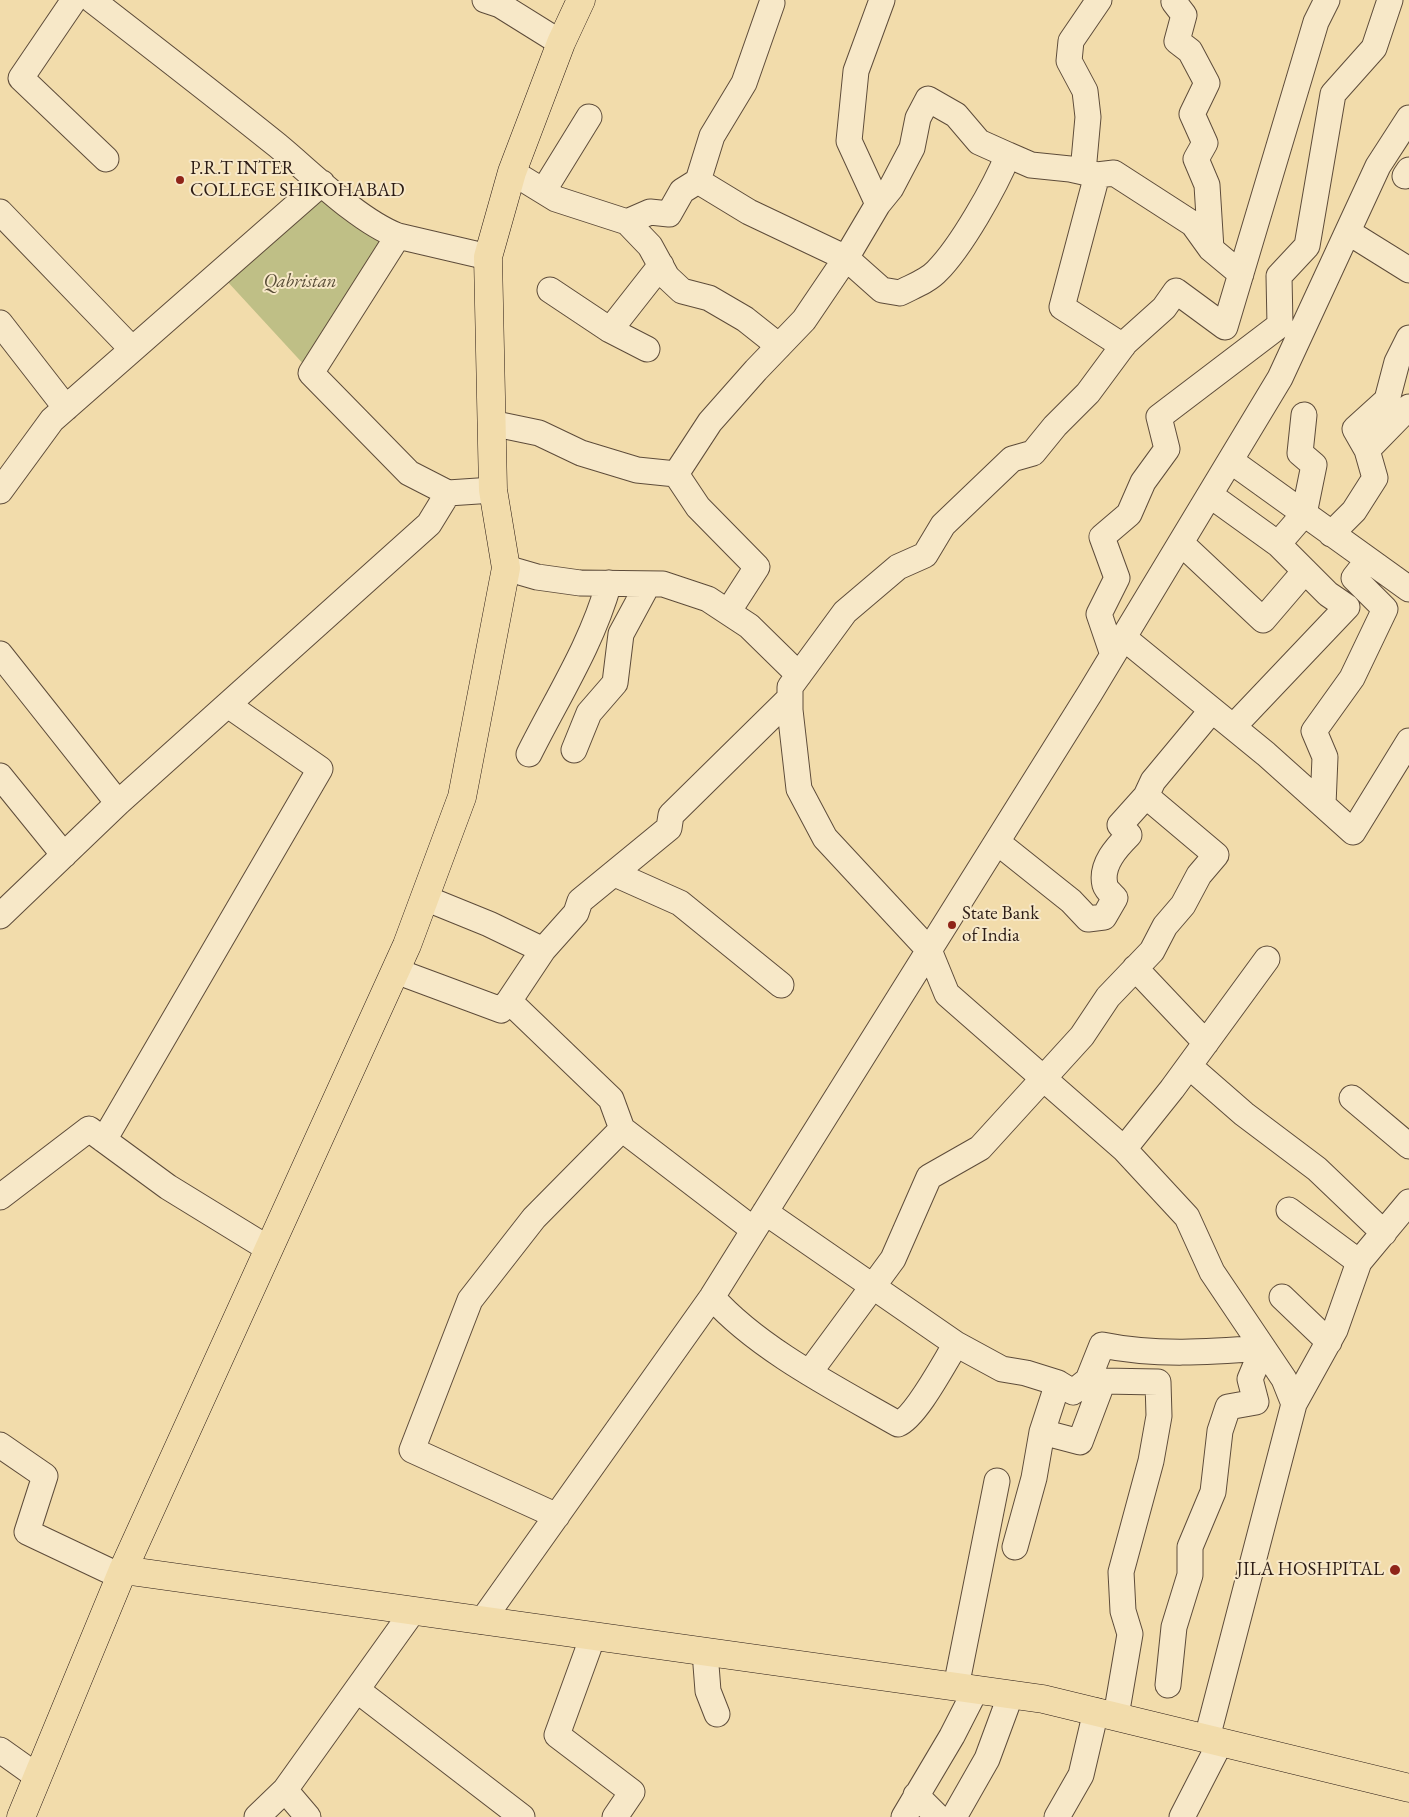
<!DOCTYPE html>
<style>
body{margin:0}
canvas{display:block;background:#f2dcab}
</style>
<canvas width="1409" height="1817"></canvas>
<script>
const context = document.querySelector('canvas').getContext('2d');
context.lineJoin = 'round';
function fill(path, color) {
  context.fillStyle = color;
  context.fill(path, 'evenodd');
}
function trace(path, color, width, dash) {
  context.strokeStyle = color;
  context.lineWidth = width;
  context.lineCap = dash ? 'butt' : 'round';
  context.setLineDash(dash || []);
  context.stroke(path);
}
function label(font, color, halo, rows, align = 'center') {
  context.font = font + ' "EB Garamond",serif';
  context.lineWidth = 4;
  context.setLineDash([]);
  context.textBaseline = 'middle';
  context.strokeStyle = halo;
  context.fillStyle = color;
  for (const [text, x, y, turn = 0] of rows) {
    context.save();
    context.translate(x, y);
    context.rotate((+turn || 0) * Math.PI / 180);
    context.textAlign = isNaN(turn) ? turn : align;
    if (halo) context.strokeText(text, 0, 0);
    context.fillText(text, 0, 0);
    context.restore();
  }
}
fill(new Path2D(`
 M323 191 390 236 307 368 226 280Z`), '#bfbf86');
const minor = new Path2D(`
 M74 0 21 78 106 159
 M92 0C154 48 216 96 277 145 311 173 357 220 398 236L311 373 409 473 448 493 493 490
 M485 0 500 5 561 43
 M1175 0 1174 2 1184 15 1177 41 1190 51 1207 83 1192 114 1205 143 1196 159 1207 185 1211 249
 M1008 155 1031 165 1070 169 1097 175 1114 173 1193 224 1211 249 1241 274
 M512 172 556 199 627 222 650 246 667 277 682 291 709 298 745 319 779 346
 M1083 172 1088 117 1085 91 1069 61 1071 41 1099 0
 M1097 175 1062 307 1123 346
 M1405 176 1409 170
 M698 181 712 136 744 83 772 3
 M544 190 589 117
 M878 204 849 141 856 71 882 0
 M0 212 132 349
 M627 222 650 212 669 214 682 191 698 181 749 212 846 258 882 290 900 293C911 287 928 281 937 271 961 247 995 187 1008 155L979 142 956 115 928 99 918 118 912 148 891 188 878 204 846 258 804 320 756 370 710 422 676 474
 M1348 232 1409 270
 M398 236 488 257
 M550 290 610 330 661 265
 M0 323 66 408
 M610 330 647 349
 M491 423 539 433 581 453 637 470 676 474 698 507 757 567 728 612
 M1367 450 1409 407
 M1231 461 1409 589
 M0 491 52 420 322 183
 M1210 495 1278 544 1304 514 1314 465 1300 453 1304 415
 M1331 534 1354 511 1375 478 1367 450 1355 429 1387 400 1397 362 1409 338
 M1181 543 1263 620 1305 571
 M506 568 537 577 580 583 663 584 708 599 749 626 799 675
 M1124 638 1266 754 1353 832 1409 741
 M0 654 118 803
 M1113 655 1099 614 1117 578 1102 537 1129 514 1143 482 1167 449 1159 417 1280 325 1279 276 1307 246 1333 94 1374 48 1390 0
 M1233 727 1347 607 1328 594 1278 544
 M574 750 589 713 615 683 621 634 648 584
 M529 754C558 696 591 646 609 583
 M0 776 64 855
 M1323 805 1325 757 1314 731 1352 678 1385 609 1354 578 1368 560
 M997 842 1071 901 1088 919 1104 917 1115 898C1111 894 1106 889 1105 885 1100 865 1117 847 1129 835L1120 825 1146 796 1153 781 1212 710
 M615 874 680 903 781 985
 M425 898 489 924 543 950 509 1001
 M0 916 118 803 429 524 448 493
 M543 950 576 913 580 901 669 828 671 815 790 698
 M1135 968 1206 1043
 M396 971 501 1010 509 1001 611 1099 622 1129 754 1230
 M1189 1066 1244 1114 1317 1169 1384 1233
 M1352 1098 1409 1146
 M104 1140 320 769 228 705
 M1124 1149 1172 1089 1267 959
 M0 1197 89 1129 168 1187 269 1249
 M1289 1210 1359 1262
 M712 1297C758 1349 837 1389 898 1424 916 1417 944 1363 956 1344L765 1212
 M1282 1297 1329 1342
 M956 1344 1002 1369 1026 1373 1058 1383 1042 1432
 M809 1373 893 1259 929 1177 980 1148 1082 1036 1108 997 1152 951 1165 926 1183 905 1199 875 1216 855 1146 796
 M1058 1383 1073 1392 1088 1380 1102 1345C1155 1356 1210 1352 1263 1348L1250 1379 1256 1402 1228 1407 1220 1431 1213 1492 1190 1547V1575L1174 1627 1168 1685
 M1294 1404 1335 1330 1359 1262 1409 1202
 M0 1445 45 1476 27 1532 120 1576
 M557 1516 412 1450 470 1300 534 1218 622 1129
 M1015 1547 1034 1478 1042 1432 1080 1442 1103 1381 1158 1382 1159 1416 1151 1461 1121 1572 1123 1611 1130 1634 1116 1716
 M482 1621 712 1297 1090 693 1280 378 1378 166 1409 118
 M593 1636 557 1735 632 1792 615 1817
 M705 1652 708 1691 717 1714
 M956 1687 997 1481
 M357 1690 522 1817
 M1207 1738 1294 1404 1284 1379 1212 1272 1187 1217 1124 1149 947 994 929 950 825 838 799 789 790 710V687L845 612 898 567 925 555 943 525 1012 459 1033 453 1055 426 1088 393 1125 343 1164 308 1176 291 1225 327 1316 22 1327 0
 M0 1750 38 1777
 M285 1790 308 1817
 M916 1795 938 1817
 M257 1817 285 1790 413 1611
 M904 1817 952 1736 976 1689
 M954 1817 987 1759 1011 1694
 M1057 1817 1081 1775 1096 1711
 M1182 1817 1220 1743`);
const major = new Path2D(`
 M123 1570 1043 1699 1409 1788
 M21 1817 123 1570 407 945 462 797 506 568 493 490 488 257 512 172 561 43 581 0`);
trace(minor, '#5e4c3a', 27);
trace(major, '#2c1c15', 29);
trace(minor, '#f7e8c8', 25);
trace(major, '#f2dcab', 28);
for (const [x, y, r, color] of [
 [180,180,5,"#8f2418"],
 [952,925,5,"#8f2418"],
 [1395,1570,6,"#8f2418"]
]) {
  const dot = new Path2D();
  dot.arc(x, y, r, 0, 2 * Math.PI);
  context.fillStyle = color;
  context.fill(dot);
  trace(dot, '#f7e8c8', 2);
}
label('19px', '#2c1c15', '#f7e8c8', [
 ["P.R.T INTER",190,169],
 ["COLLEGE SHIKOHABAD",190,191],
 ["State Bank",962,914],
 ["of India",962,936],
 ["JILA HOSHPITAL",1384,1570,"right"]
], 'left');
label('italic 19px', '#584d37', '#f7e8c8', [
 ["Qabristan",300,282]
]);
</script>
